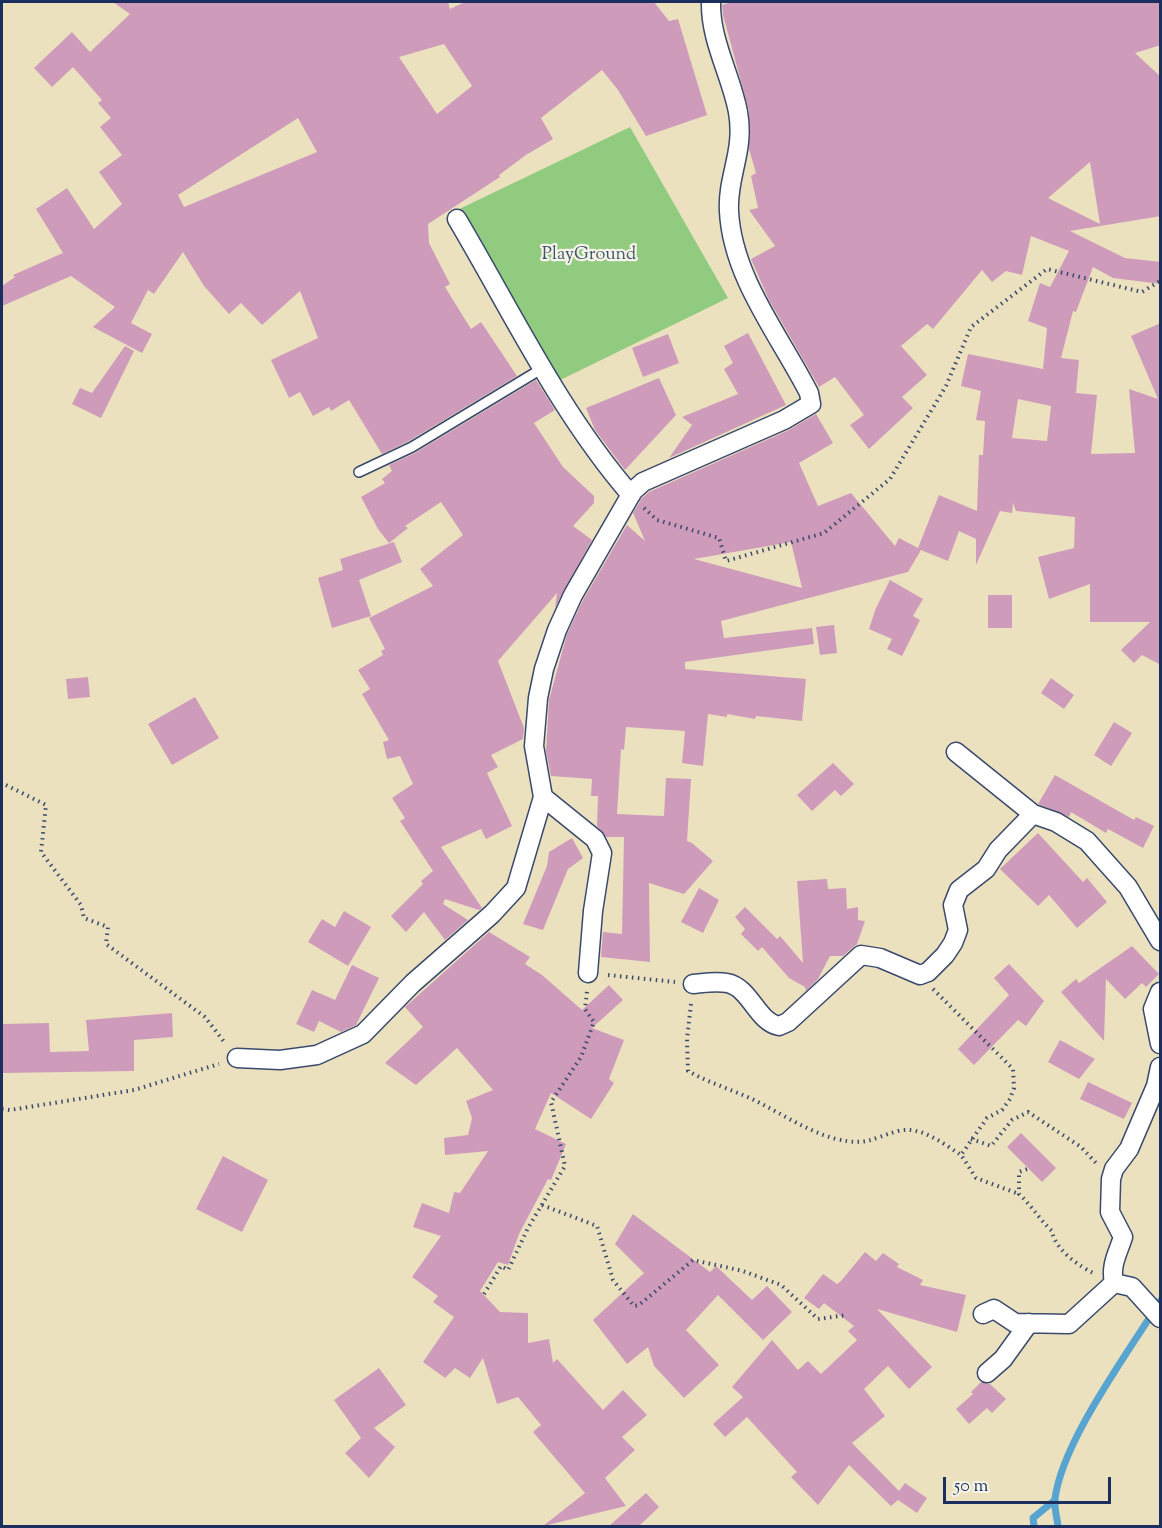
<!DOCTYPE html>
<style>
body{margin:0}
#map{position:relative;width:1162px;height:1528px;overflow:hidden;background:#ece1bf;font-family:"Sorts Mill Goudy",serif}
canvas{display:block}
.frame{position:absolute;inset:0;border:3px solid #1b2f5e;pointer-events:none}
.scale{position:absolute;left:943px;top:1477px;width:168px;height:27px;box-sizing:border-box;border:3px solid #1b2f5e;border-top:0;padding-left:8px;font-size:18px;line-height:21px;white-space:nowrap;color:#1b2f5e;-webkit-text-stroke:4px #f7f3e8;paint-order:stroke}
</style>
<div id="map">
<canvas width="1162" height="1528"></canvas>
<div class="frame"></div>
<div class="scale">50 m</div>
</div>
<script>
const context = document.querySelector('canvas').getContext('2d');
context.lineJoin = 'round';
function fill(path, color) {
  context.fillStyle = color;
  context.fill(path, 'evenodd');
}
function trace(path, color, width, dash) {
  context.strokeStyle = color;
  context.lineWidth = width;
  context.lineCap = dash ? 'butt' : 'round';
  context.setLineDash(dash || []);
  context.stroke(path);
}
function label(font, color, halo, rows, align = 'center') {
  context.font = font + ' "Sorts Mill Goudy",serif';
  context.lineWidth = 4.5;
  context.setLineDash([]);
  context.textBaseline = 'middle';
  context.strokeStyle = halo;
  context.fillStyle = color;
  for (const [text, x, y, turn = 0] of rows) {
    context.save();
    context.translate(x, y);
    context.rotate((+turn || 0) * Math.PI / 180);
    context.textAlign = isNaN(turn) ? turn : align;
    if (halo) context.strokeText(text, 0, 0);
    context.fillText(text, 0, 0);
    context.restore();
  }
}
fill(new Path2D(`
 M630 127 728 298 548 386 449 214Z`), '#90cb80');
trace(new Path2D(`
 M1034 1526 1033 1518 1055 1500
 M1058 1526C1057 1518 1054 1507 1055 1499 1062 1441 1129 1352 1160 1301`), '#57a4d0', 7);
fill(new Path2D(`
 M113 2H448L450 9 465 2H654L669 21 678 19 707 115 646 136 618 90 602 70 541 118 553 139 526 155 499 175 500 177 428 224 429 243 450 284 445 287 471 329 481 322 517 376 409 441 382 454 349 400 331 411 329 407 313 416 300 392 289 398 271 360 318 338 300 291 262 325 241 303 229 314 204 286 183 252 154 294 148 290 131 323 152 334 142 353 93 327 115 307 71 276 2 306V286L15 277 13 275 63 253 36 209 67 188 94 229 122 204 99 172 122 155 100 127 111 118 98 103 102 100 73 67 52 87 34 68 72 32 90 52 130 14ZM444 44 472 86 437 114 399 57ZM298 118 317 152 184 207 178 195Z
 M732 2H1161V45L1135 53 1161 77V216L1070 231 1125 258 1161 262V284L1113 278 1093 267 1076 312 1073 311 1061 358 1079 360 1076 393 1097 395 1091 454 1135 453 1129 389 1158 399 1131 336 1161 323V665L1142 655 1134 663 1121 650 1150 622H1090V584L1049 599 1038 557 1074 548 1075 517 1016 511 1013 503 1012 513 1000 511 976 565V539L959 531 948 561 921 550 908 572 721 621 724 638 812 628 814 644 685 662V669L806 679 802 721 756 716 755 719 727 714V717L708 714 703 766 682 763 685 731 626 727 624 750 621 749 617 814 664 816 666 778 691 779 687 841 692 843 713 861 684 894 649 883 650 962 601 957 603 932 622 934 624 837H606L597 826 598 796H591L592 779 551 776 546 751 549 700 567 634 583 600 627 525 645 541 633 513 642 498 649 492 789 430 816 414 833 443 799 463 818 506 851 493 895 546 899 538 918 548 939 495 977 511 979 455H983L985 421 976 420 981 391 961 386 968 354 1043 369 1047 328 1028 321 1040 283 1050 287 1069 251 1031 236 1022 275 1006 271 992 282 982 270 933 329 927 324 901 346 927 375 902 397 913 408 869 449 850 425 864 415 835 377 819 387 769 300 751 259 775 246 749 210 758 208 751 176 756 173 749 149V111L723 15 722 5ZM1090 162 1100 224 1048 198ZM1018 399 1051 406 1047 441 1012 438ZM791 542 802 588 694 559Z
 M748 333 786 405 669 458 692 425 682 417 738 394 724 369 733 363 724 346Z
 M668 334 679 363 643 377 632 348Z
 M125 346 134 351 101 418 72 404 80 388 92 393Z
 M659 378 676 415 625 470 595 430 586 408Z
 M536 380 555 410 534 423 563 467 594 496V503L573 526 592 540 555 608 557 593 498 661 524 728 523 739 491 755 498 767 487 773 512 826 486 839 481 829 441 847 482 908 479 910 445 899 443 904 468 920 445 940 424 912 406 932 391 916 423 884 421 881 433 871 400 821 405 818 392 798 413 784 400 756 387 759 383 742 389 740 362 694 370 689 358 670 383 655 381 651 385 649 369 618 433 586 420 569 463 535 441 502 405 526 408 528 389 543 378 529 361 497 385 483 382 479 392 471 389 465 415 453Z
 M394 542 402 562 359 580 371 616 332 628 318 578 343 570 340 559Z
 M890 580 923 599 913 616 920 620 902 656 887 649 892 639 869 629 876 608Z
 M988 595H1012V628H988Z
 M834 625 837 653 820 655 816 627Z
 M88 677 90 697 68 699 66 679Z
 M1051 678 1074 695 1064 709 1041 693Z
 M195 697 219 738 172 765 148 724Z
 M1114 722 1132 733 1111 766 1094 755Z
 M833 763 854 784 841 796 835 790 812 811 797 795Z
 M1055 775 1134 820 1136 817 1154 826 1143 848 1108 829 1106 833 1071 812 1069 817 1038 804Z
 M1038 833 1083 882 1087 878 1107 902 1077 928 1049 895 1038 906 1000 869Z
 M572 838 583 858 568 869 543 930 523 924 547 866 549 852Z
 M827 879 828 889 846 888 847 909 858 907V920L865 921 857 944 843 956H830L818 979 806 991 805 987 789 978 762 947 758 951 741 934 745 929 735 917 745 907 777 939 780 936 803 963 797 881Z
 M699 888 719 900 703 933 681 922Z
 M344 911 371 927 348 966 308 942 322 919 335 927Z
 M489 932 530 957 525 964 542 975 582 1010 609 985 623 1000 592 1028 624 1040 609 1079 614 1083 591 1119 551 1093 535 1129 566 1144 551 1180 548 1179 519 1234 508 1265 498 1262 480 1291 500 1312 528 1313V1343L549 1339 553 1363 557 1359 603 1410 623 1390 647 1415 622 1437 635 1450 605 1478 626 1506 543 1526 585 1493 533 1432 541 1425 518 1397 497 1404 483 1358 470 1378 455 1368 445 1378 423 1362 454 1317 433 1302 438 1296 412 1277 441 1236 413 1227 422 1203 449 1213 454 1192 460 1193 488 1151 445 1155 444 1138 468 1135 472 1118 466 1101 493 1090 457 1048 416 1085 385 1063 423 1027 405 1007Z
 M1132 946 1159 974 1146 987 1142 983 1125 999 1106 979 1104 1041 1061 992 1076 979 1079 983Z
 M1009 964 1044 1001 1026 1026 1018 1020 974 1065 958 1049 1009 995 994 978Z
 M352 965 379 978 356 1025 341 1032 319 1021 314 1032 296 1024 312 990 335 1000Z
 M172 1013 173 1037 134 1040V1071L2 1073V1024L49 1023 50 1052 89 1051 86 1020Z
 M1060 1040 1095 1059 1079 1079 1048 1062Z
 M1088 1082 1132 1103 1124 1119 1080 1099Z
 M1021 1133 1056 1168 1042 1182 1007 1147Z
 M223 1156 268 1180 242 1232 196 1209Z
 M633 1214 710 1272 716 1266 752 1300 767 1286 792 1312 763 1340 718 1295 686 1330 719 1365 684 1398 654 1366 648 1347 627 1364 593 1320 644 1273 615 1244Z
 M865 1252 876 1261 883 1253 899 1264 897 1267 923 1280 920 1285 966 1295 957 1332 877 1309 932 1367 909 1389 888 1366 864 1389 885 1416 852 1443 899 1491 905 1483 927 1498 917 1513 898 1500 891 1506 849 1465 818 1505 791 1477 797 1472 747 1417 725 1437 713 1424 743 1397 732 1387 772 1340 798 1370 808 1361 821 1374 857 1340 848 1331 854 1326 824 1303 819 1309 804 1298 823 1274 837 1284 841 1281Z
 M379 1368 406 1405 374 1428 395 1447 369 1478 345 1453 361 1438 334 1400Z
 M981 1382 990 1384 1006 1399 992 1413 987 1408 969 1424 956 1409 973 1394 971 1392Z
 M646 1493 659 1507 638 1527H608Z`), '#ce9cba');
const lane = new Path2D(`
 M359 472 412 447 543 368`);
const street = new Path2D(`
 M457 219C512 312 560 413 631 495
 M956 752 1033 814 1056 822 1087 841 1128 887 1160 941
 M588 973 593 911 602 853 595 839 543 797 534 746 538 698 544 669 557 630 573 595 633 491 643 482 784 420 811 404 809 393C780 336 732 277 729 211 727 176 745 152 738 112 731 75 710 40 711 2
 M693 984C704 983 716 981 727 983 750 987 757 1022 779 1026L788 1022 861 955 880 958 920 975 928 972 945 955 953 943 958 930 953 905 959 890 986 869 998 850 1033 814
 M1160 992 1153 1009 1160 1044
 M237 1058 280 1060 317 1055 363 1034 413 983 492 914 516 888 543 797
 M1160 1067 1156 1086 1129 1149 1114 1169 1111 1179 1110 1212 1123 1237C1118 1253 1110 1265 1114 1283L1132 1287 1160 1318
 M983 1314 994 1309 1015 1323 1069 1324 1114 1283
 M987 1373 1003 1359 1029 1323`);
trace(lane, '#3a4a6d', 12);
trace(street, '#3a4a6d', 21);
trace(new Path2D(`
 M644 508 657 520 719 538 726 561 824 533 890 479 946 386 971 327 1047 269 1142 292 1160 281
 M6 785 46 805 41 852 81 905 84 918 108 927 106 944 205 1017 225 1043
 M608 975 675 982
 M933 989 1013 1069 1014 1088 1010 1099 1002 1110 987 1118 961 1155 976 1178 1019 1194
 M691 1004 687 1039 688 1071C711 1084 734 1090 756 1101 782 1114 807 1131 836 1139 867 1146 870 1139 898 1131 920 1125 944 1144 961 1155
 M2 1109 10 1110 134 1090 219 1064
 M971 1139 991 1146 1012 1120 1028 1112 1081 1147 1096 1163
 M1027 1169 1019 1172V1194C1032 1206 1039 1219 1052 1231 1055 1250 1079 1266 1095 1274
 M542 1205 597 1226 613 1280 634 1306 639 1305 693 1260 743 1271 781 1285 818 1319 847 1315
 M484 1294 501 1266 508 1270 528 1228 565 1166 551 1102 581 1057 594 1022 585 1009 587 991`), '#3a4a6d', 4, [1.5, 4.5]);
trace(lane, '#fff', 9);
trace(street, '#fff', 18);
label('18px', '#385666', '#f7f3e8', [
 ["PlayGround",589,256]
]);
</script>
